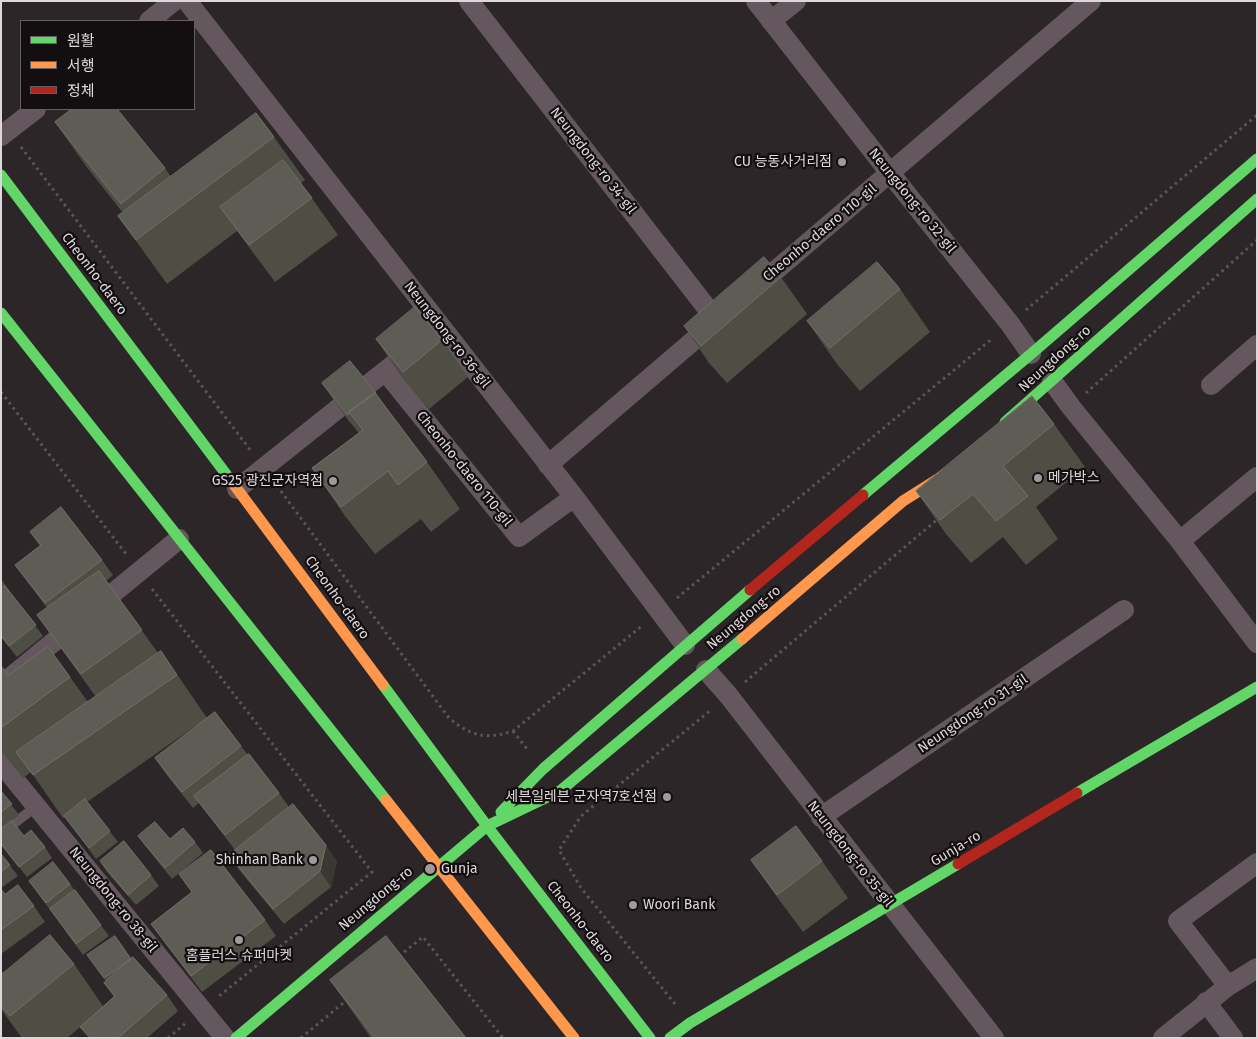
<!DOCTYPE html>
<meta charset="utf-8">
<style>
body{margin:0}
#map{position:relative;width:1258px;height:1039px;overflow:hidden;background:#2c2629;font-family:"Fira Sans","Noto Sans KR",sans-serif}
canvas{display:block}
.frame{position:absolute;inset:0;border:2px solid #dfd8db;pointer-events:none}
.legend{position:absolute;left:20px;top:20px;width:175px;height:90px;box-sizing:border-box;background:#130f11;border:1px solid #655f62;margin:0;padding:6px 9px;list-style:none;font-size:15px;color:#dfd8db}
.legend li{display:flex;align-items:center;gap:10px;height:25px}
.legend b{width:25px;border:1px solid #655f62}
</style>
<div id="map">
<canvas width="1258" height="1039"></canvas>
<div class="frame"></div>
<ul class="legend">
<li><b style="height:6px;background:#63d668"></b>원활</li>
<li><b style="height:6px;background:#ff974d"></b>서행</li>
<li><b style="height:6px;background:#b3261e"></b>정체</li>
</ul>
</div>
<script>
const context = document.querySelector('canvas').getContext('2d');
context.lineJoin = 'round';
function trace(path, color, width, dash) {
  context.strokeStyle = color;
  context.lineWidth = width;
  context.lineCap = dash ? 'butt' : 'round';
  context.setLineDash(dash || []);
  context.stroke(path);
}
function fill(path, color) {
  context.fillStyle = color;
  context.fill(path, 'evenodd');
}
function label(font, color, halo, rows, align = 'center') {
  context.font = font + ' "Fira Sans","Noto Sans KR",sans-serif';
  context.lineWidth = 4.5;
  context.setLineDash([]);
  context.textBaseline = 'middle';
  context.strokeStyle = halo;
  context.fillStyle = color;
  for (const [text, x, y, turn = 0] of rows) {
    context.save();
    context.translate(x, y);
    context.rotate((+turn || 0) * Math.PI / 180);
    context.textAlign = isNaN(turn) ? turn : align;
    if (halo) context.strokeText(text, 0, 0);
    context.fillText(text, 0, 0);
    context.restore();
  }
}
trace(new Path2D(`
 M21 147 251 451
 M1026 310 1257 115
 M1 392 126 554
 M1086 393 1257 240
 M277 486 449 718C471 736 485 740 513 731L643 625
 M152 589 372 872 218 997
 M677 598 993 338
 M745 682 939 518
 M513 731 527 749
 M399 956 423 937 503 1038
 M675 1004 581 888 559 850 581 816 711 710
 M168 1038 186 1023
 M301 1038 348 999`), '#5f5459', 3, [2.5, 4]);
trace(new Path2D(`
 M1 833 37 806`), '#65575e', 10);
trace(new Path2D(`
 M187 1 574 497 685 645
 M469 1 717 321
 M756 1 890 173 1010 324 1031 354
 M149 21 174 1
 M771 21 796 1
 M1 136 36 109
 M755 288 1091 1
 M385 371 519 537 574 497
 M1052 381 1071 407 1180 541 1257 643
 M1211 385 1257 345
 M548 465 714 323
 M237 489 394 364
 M1180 541 1257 477
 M706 670 729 696 994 1038
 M1 685 179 539
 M1 763 225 1038
 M821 817 1124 610
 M1228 986 1178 921 1257 863
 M1206 1002 1233 1038
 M1163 1038 1228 986 1257 968`), '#65575e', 20);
trace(new Path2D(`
 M1 175 229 478
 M1 313 386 800
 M1005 422 1257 199
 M863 495 1031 354 1257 159
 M383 685 487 826 650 1038
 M1077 793 1257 687
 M501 812 543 769 750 590
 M236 1038 487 826 560 791 742 639
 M670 1038 690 1023 958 864`), '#63d668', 11);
trace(new Path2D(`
 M229 478 383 685
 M742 639 903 501 949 472
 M386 800 574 1038`), '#ff974d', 11);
trace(new Path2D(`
 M750 590 863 495
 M958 864 1077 793`), '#b3261e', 11);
fill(new Path2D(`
 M55 122 165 168 171 177 274 137 305 180 301 183 338 235 275 282 237 231 167 284 118 216 123 213 86 166Z
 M781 277 807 314 727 383 709 363 684 326Z
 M900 289 930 332 860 391 837 364 807 321Z
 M376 339 442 340 468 377 429 409 401 376Z
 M322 383 376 393 389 412 427 462 460 509 431 532 421 519 375 554 345 516 312 468 359 433 348 420Z
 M1054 424 1085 467 1036 507 1058 539 1026 565 1003 537 971 563 946 534 916 491Z
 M30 532 102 560 113 575 106 581 158 653 161 651 207 718 241 746 248 755 279 793 289 807 337 861 331 887 284 924 240 871 229 855 235 850 199 803 193 808 166 774 155 758 204 720 87 802 118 842 96 859 65 817 63 818 31 772 23 778 1 751V666L8 675 70 677 88 702 96 697 37 615 47 608 15 565 40 546Z
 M1 579 9 590V591L43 636 17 657 1 637Z
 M1 791 19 815 1 829Z
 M1 829 24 836 45 847 52 858 27 877 1 845Z
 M138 836 195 842 203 853 172 879 146 847Z
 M1 854 18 876 1 888Z
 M751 860 822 861 848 898 803 932 777 897Z
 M100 861 151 875 159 886 136 905 107 872Z
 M179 874 265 920 276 936 202 992 151 924 192 892Z
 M29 881 70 884 109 936 83 955Z
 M1 889 5 894 34 906 45 922 1 954Z
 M87 955 131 959 167 995 178 1011 147 1038H90L85 1023 67 1038H22L1 1009V975L74 964 103 1006 114 997 104 983 106 981Z
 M330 980 466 1038H371Z`), '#4e4e45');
fill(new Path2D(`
 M326 845 337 861 331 887 320 871Z`), '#3a3833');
const building = new Path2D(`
 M72 109H117L165 168 121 204 55 122Z
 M256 113 274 137 136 240 118 216Z
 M283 160 312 198 249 245 220 207Z
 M764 257 781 277 701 346 684 326Z
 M877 262 900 289 830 348 807 321Z
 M415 307 442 340 403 372 376 339Z
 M350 361 376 393 349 412 350 413 347 415 322 383Z
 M375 393 427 462 398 485 388 471 341 507 312 468 363 430 349 412Z
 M1032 396 1054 424 1003 466 1028 496 996 521 973 494 940 520 916 491Z
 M61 507 102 560 45 603 15 565 41 545 30 532Z
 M99 571 142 630 81 674 37 615Z
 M5 586 36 625 9 646 1 636V588Z
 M48 647 70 677 1 728V666L8 675Z
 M161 651 177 675 33 775 16 752Z
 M215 712 241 746 182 792 155 758Z
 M249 754 279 793 225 835 194 796Z
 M1 791 12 804 1 812Z
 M85 799 110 831 89 848 64 816Z
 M293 804 326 845 320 871 273 909 229 855Z
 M12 821 24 836 31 830 45 847 19 867 1 844V829Z
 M155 822 170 839 183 828 195 842 165 868 138 836Z
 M796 826 822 861 777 895 751 860Z
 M124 841 151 875 128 895 100 861Z
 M211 850 265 920 191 976 151 924 192 892 179 874Z
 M1 854 10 865 1 872Z
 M53 862 70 884 46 903 29 881Z
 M18 885 34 906 1 930V889L5 894Z
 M75 890 101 925 76 944 50 909Z
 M50 935 74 964 10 1016 1 1006V975Z
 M115 936 131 959 104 978 87 955Z
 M386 936 466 1038H375L330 980Z
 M133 957 167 995 118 1038H90L80 1027 115 996 104 983Z`);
fill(building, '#5e5d55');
trace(building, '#72706a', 1);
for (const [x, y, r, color] of [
 [842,162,5,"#a09a9d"],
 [1038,478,5,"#a09a9d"],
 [333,481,5,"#a09a9d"],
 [667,797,5,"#a09a9d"],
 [313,860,5,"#a09a9d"],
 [430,869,6,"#a09a9d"],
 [633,905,5,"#a09a9d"],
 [239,940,5,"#a09a9d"]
]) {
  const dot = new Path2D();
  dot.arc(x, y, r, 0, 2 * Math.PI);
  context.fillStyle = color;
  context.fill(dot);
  trace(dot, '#130f11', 2);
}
label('14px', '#dfd8db', '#130f11', [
 ["Neungdong-ro 34-gil",593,161,52],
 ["Neungdong-ro 32-gil",912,201,51],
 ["Cheonho-daero 110-gil",820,233,-40],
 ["Cheonho-daero",94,274,53],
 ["Neungdong-ro 36-gil",447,335,52],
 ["Neungdong-ro",1055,359,-42],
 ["Cheonho-daero 110-gil",464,469,51],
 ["Cheonho-daero",337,598,54],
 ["Neungdong-ro",744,618,-40],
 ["Neungdong-ro 31-gil",973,714,-34],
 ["Gunja-ro",956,849,-31],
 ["Neungdong-ro 35-gil",850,854,52],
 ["Neungdong-ro",376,899,-40],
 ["Neungdong-ro 38-gil",113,900,51],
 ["Cheonho-daero",580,922,52]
]);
label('14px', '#dfd8db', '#130f11', [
 ["CU 능동사거리점",832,162],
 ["메가박스",1048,478,"left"],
 ["GS25 광진군자역점",323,481],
 ["세븐일레븐 군자역7호선점",657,797],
 ["Shinhan Bank",303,860],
 ["Gunja",441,869,"left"],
 ["Woori Bank",643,905,"left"],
 ["홈플러스 슈퍼마켓",239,956,"center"]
], 'right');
</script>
